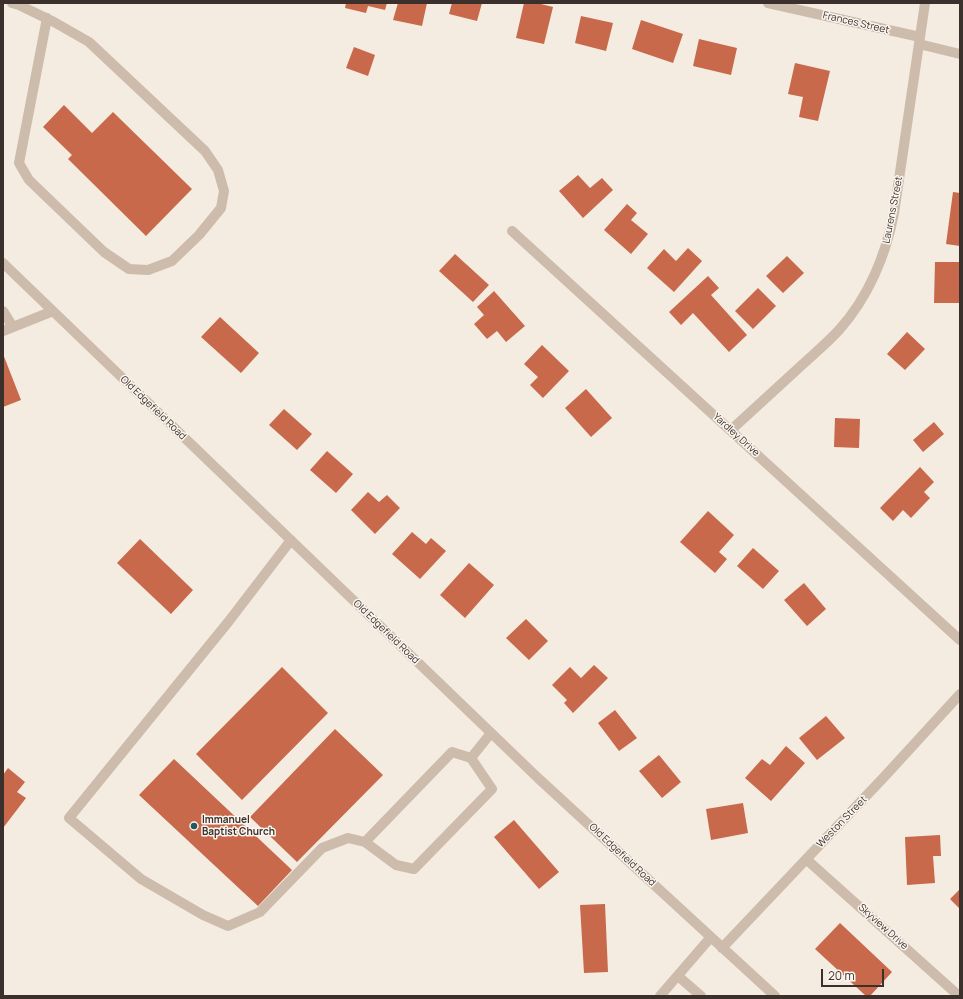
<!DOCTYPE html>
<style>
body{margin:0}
#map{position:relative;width:963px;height:999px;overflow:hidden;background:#f4ebe1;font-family:Manrope,sans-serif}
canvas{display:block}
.frame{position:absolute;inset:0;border:4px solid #3b302b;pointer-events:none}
.scale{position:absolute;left:821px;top:969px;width:63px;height:18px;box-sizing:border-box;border:2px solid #3b302b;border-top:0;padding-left:5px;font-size:12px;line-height:14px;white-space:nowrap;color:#3b302b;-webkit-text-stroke:3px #fbf5ee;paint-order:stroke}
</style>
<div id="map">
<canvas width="963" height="999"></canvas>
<div class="frame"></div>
<div class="scale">20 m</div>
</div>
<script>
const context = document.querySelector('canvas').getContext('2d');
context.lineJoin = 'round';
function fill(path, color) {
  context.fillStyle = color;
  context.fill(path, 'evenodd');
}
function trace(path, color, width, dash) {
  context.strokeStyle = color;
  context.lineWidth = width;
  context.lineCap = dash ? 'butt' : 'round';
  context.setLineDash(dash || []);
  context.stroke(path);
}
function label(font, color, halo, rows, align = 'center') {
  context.font = font + ' Manrope,sans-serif';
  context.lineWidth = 3;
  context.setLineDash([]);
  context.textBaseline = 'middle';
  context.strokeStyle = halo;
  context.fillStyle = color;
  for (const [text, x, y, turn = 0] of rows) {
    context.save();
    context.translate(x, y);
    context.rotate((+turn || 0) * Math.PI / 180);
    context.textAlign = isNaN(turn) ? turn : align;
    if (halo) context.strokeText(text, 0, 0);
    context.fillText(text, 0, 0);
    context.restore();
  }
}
fill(new Path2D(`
 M346 3H387L385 10 368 6 366 13 345 8Z
 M398 3H427L422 26 393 20Z
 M452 3H482L477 21 449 14Z
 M524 3H537L553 7 544 44 516 38Z
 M581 16 613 23 606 51 575 43Z
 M641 20 683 34 673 63 632 49Z
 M699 39 737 48 731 75 693 66Z
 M354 47 375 55 368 76 346 68Z
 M795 63 830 71 818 121 799 117 803 97 788 94Z
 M64 105 92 133 113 112 192 189 146 236 68 159 72 155 43 127Z
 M578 175 590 188 602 178 613 190 583 218 559 191Z
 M953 192 960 193V246L946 244Z
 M627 204 637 213 631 220 648 234 631 254 604 230Z
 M688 248 702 261 674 292 647 268 664 249 676 261Z
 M455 254 489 285 473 302 439 271Z
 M787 256 804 273 783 293 766 276Z
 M935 262H960L959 303H934Z
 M708 276 719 288 711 295 747 335 729 352 693 313 681 325 669 312Z
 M758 288 776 306 753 329 735 311Z
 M494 291 525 326 506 342 497 331 487 339 474 324 484 315 477 307Z
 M220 317 259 353 241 373 201 337Z
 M907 332 925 349 905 370 887 354Z
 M542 345 569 371 543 398 530 385 538 377 524 364Z
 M3 354 21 400 3 407Z
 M586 389 612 418 591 437 565 408Z
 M284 409 312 434 297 450 269 425Z
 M835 418 860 419 859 448 834 447Z
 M934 422 944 434 923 452 913 440Z
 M327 451 353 474 336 493 310 470Z
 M920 467 934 482 924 492 930 498 911 518 903 510 893 521 880 508Z
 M368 492 379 502 387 495 400 508 375 534 351 510Z
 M708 511 734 535 719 552 727 559 715 573 680 542Z
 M412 532 426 544 431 538 446 551 420 579 392 554Z
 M140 539 193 590 171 614 117 563Z
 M753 548 779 571 763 589 737 566Z
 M469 563 494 585 465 618 440 595Z
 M804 583 826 609 807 626 784 600Z
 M526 619 548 641 529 660 506 638Z
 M594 665 608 678 573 713 564 703 567 700 552 685 570 667 581 678Z
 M282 667 328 713 242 800 196 754Z
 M615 710 637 738 619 751 598 723Z
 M826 716 845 738 817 760 799 738Z
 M335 729 383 775 297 862 250 817Z
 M786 746 805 763 771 801 745 778 762 759 770 765Z
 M659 755 681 782 662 798 639 771Z
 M174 759 292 870 258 906 139 795Z
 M8 768 25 782 17 792 26 798 3 828V775Z
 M743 803 748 833 711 840 706 809Z
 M514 820 559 872 539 889 494 837Z
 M940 835 941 856H933L935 883 907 885 905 837Z
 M960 889V909L950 899Z
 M605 904 608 972 584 973 580 905Z
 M840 923 892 972 870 996H866L815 949Z`), '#c8694b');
trace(new Path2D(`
 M12 3 19 5 54 22 89 42 205 151 218 170 224 191 221 208 199 235 172 261 148 270 129 269 104 252 29 180 19 163 47 18
 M768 3 920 37
 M919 44 960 54
 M512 231 960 640
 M3 263 538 778 775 996
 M3 311 13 327
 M3 331 53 311
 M731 430C755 408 779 386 803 364 815 353 828 342 839 330 868 298 886 255 894 213L925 3
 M291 540 229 621 69 818 141 879 203 915 228 926 260 912 322 848 348 838 365 842
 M471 758 492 789 414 869 396 865 365 842 452 752 471 758 491 733
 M806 859 959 996
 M722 948 885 776 960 694
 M678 976 701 996
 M660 996 711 937`), '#cdbbac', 10);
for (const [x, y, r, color] of [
 [194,826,4,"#1f5a5e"]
]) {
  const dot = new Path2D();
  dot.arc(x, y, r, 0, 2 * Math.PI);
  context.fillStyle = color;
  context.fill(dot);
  trace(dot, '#fbf5ee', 1.5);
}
label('10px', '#3b302b', '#fbf5ee', [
 ["Frances Street",856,23,13],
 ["Laurens Street",893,210,-79],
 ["Old Edgefield Road",153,408,44],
 ["Yardley Drive",736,435,42],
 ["Old Edgefield Road",386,632,44],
 ["Weston Street",842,822,-46],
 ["Old Edgefield Road",622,855,43],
 ["Skyview Drive",883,927,42]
]);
label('bold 10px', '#3b302b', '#fbf5ee', [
 ["Immanuel",202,820],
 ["Baptist Church",202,832]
], 'left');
</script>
